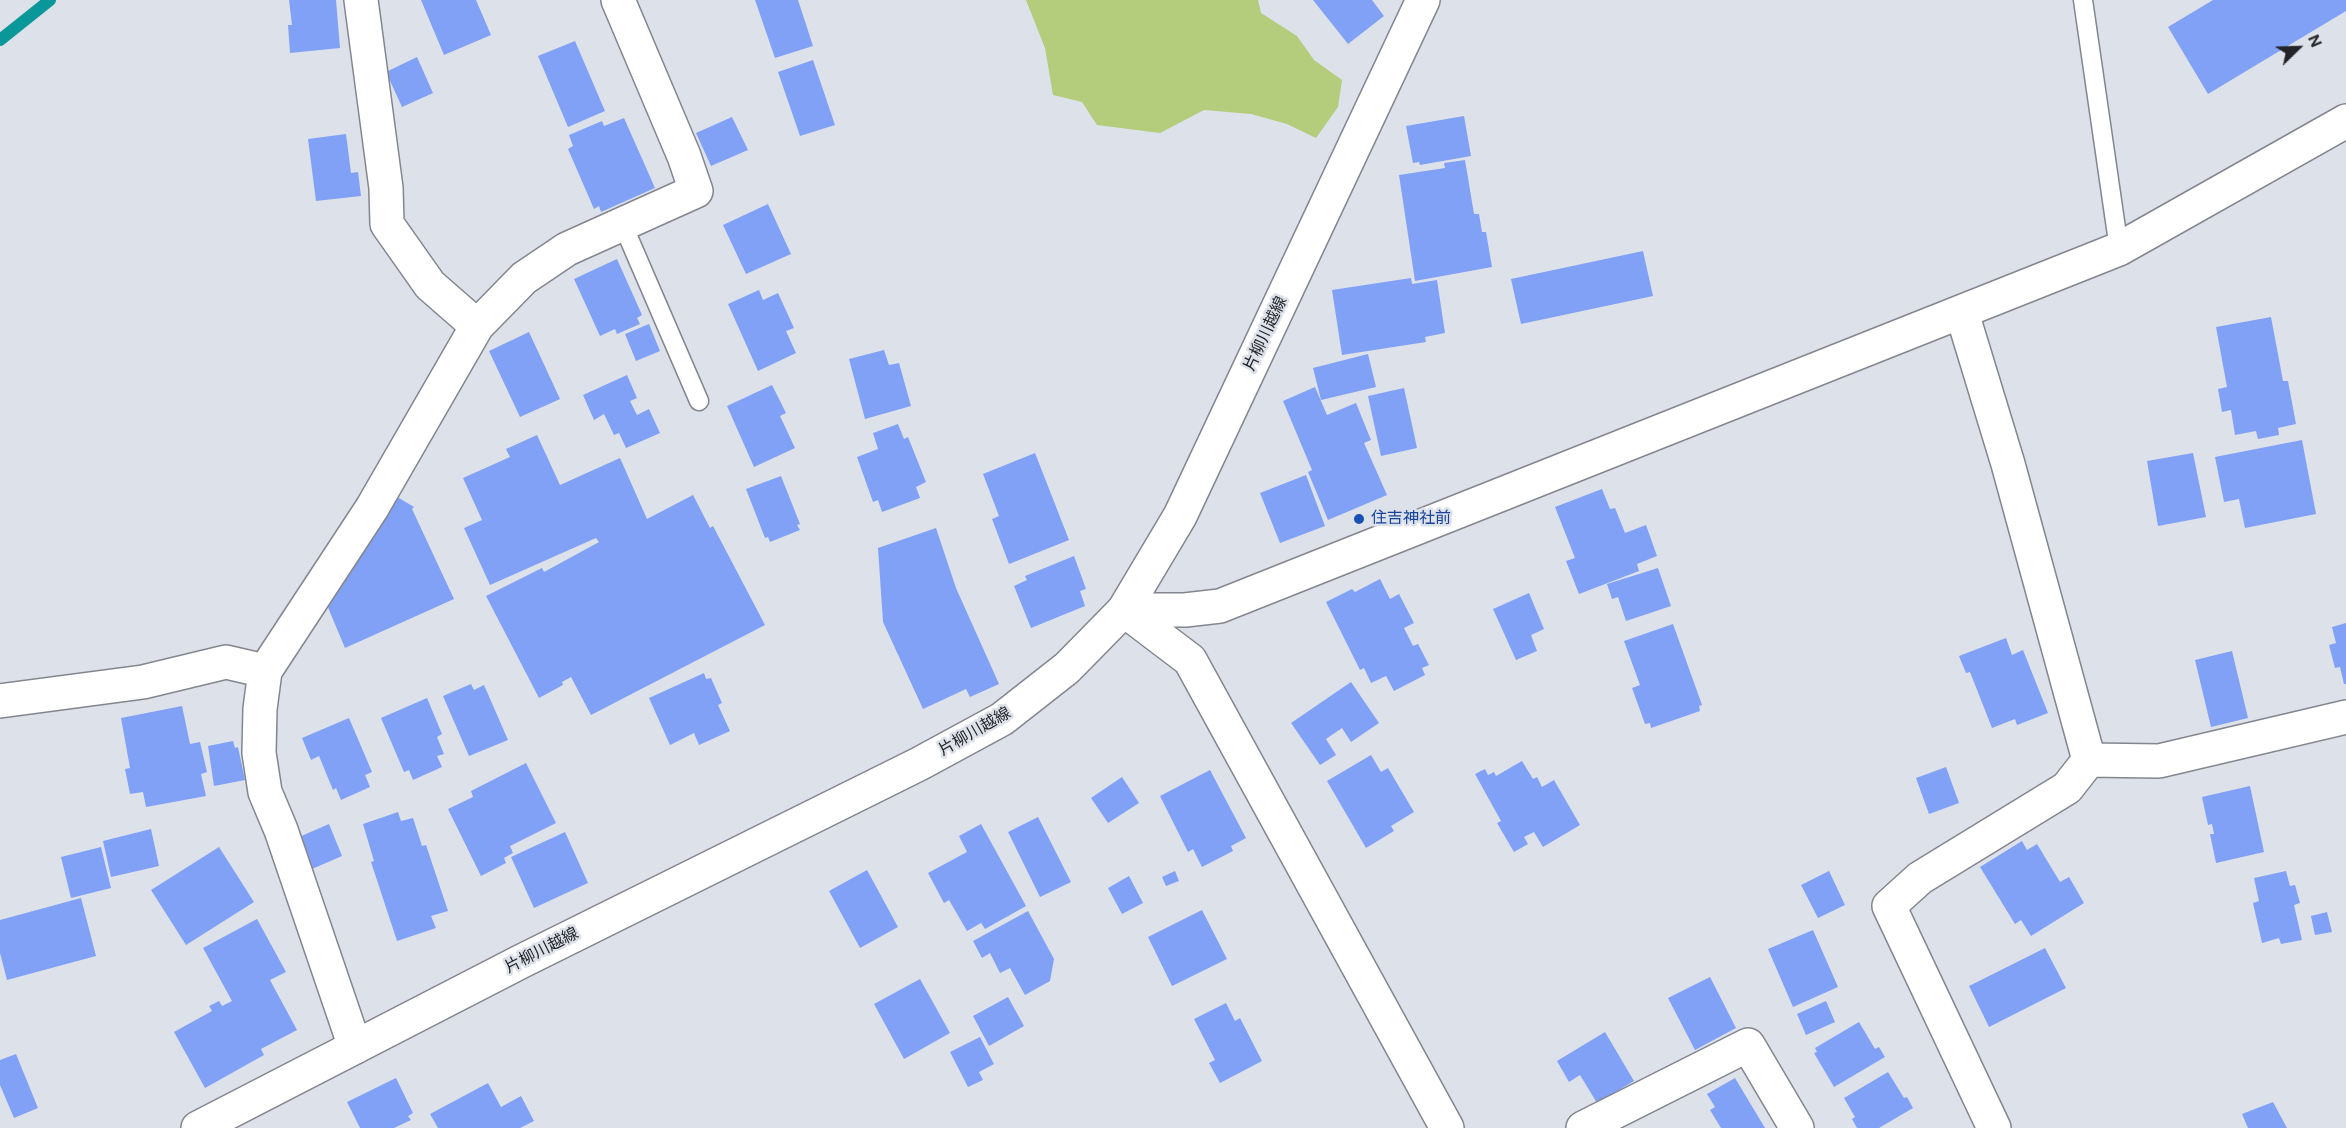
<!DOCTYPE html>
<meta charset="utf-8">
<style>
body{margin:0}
#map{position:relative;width:2346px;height:1128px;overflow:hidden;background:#dde1e9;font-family:"DM Sans",sans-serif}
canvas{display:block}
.north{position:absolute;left:2268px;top:18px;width:60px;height:60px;-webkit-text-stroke:4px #dde1e9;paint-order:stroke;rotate:67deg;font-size:16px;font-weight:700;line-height:24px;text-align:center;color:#232427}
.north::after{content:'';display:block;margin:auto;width:21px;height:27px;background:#232427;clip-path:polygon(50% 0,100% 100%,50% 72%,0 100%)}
</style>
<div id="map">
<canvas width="2346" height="1128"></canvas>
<div class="north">N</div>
</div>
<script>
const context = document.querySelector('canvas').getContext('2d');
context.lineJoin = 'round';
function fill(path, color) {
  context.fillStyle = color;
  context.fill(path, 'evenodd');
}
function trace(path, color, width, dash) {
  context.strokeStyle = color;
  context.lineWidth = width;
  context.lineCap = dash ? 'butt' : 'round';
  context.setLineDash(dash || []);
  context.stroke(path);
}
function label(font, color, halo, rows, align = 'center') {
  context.font = font + ' "DM Sans","Noto Sans JP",sans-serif';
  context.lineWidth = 5;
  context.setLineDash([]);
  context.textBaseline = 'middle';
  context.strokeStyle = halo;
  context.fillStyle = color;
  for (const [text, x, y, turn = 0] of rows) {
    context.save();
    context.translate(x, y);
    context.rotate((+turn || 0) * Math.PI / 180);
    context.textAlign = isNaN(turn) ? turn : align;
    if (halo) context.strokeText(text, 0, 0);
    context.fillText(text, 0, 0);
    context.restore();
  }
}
fill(new Path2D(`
 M1026 0H1258L1261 13 1297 36 1314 60 1342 80 1338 107 1316 138 1287 124 1251 114 1204 110 1160 133 1097 125 1082 102 1053 95 1045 48Z`), '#b3cd7c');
trace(new Path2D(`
 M0 40 50 0`), '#099799', 12);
fill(new Path2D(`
 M289 0H336L340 48 290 53 288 25H292Z
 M421 0H476L491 35 444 55Z
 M755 0H798L813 46 775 58Z
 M1313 0H1372L1384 16 1348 44Z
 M2213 0H2346V11L2208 94 2168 27Z
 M575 41 605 111 568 127 538 56Z
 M417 57 433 93 402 107 386 72Z
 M813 60 835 125 800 136 778 72Z
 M1464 116 1471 156 1420 165 1419 162 1413 163 1406 126Z
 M732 117 748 150 711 166 696 133Z
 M624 118 655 188 601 212 599 206 594 209 568 149 573 146 569 135 602 121 604 126Z
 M346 134 351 173 358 172 361 196 316 201 308 139Z
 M1465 160 1474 214H1479L1482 232H1486L1492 267 1415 281 1399 175 1445 168 1444 163Z
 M768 204 791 254 746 274 723 225Z
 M1643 251 1653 296 1521 324 1511 279Z
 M617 259 642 315 637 318 640 324 617 334 615 329 600 336 574 279Z
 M1411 278 1412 284 1437 280 1445 333 1425 337 1426 342 1342 355 1332 290Z
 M759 290 763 300 778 293 794 328 786 331 796 353 758 371 728 304Z
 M2271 317 2283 381H2288L2296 424 2278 428 2279 435 2258 439 2256 431 2235 435 2231 410 2222 412 2218 389 2227 387 2216 327Z
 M649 324 660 351 636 361 625 334Z
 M529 332 560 399 520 417 489 351Z
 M884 350 889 365 899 363 911 406 865 419 849 359Z
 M1368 354 1376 387 1321 400 1313 368Z
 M627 375 637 398 630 401 637 415 649 409 660 433 626 448 619 433 614 435 604 414 594 420 583 395Z
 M772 385 786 413 780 416 795 448 754 467 727 406Z
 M1315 387 1327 415 1356 403 1371 440 1364 443 1387 495 1328 520 1308 472 1312 470 1283 401Z
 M1404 388 1417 448 1381 456 1368 396Z
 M898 424 904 439 908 437 926 482 916 487 920 498 882 512 878 500 873 502 857 457 878 449 873 433Z
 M537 435 560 485 620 458 647 519 693 495 710 528 713 526 765 625 591 715 571 677 562 682 563 685 539 698 486 596 542 568 544 572 599 542 596 538 490 585 464 528 482 520 463 478 510 457 506 449Z
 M2302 440 2316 514 2245 528 2239 499 2224 502 2215 457Z
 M1035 453 1069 540 1009 564 992 519 999 516 983 474Z
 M2193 453 2206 517 2158 526 2147 461Z
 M1306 475 1325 526 1280 543 1260 493Z
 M781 476 800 524 797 525 800 530 770 542 768 537 765 538 746 489Z
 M1602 489 1610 509 1615 508 1625 533 1646 525 1657 556 1637 564 1639 571 1579 594 1566 561 1575 558 1555 507Z
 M389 492 414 507 412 509 454 599 345 648 324 598Z
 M936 528 956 588 999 684 970 697 966 689 923 709 883 622 878 548Z
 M1074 556 1086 589 1080 591 1085 606 1031 628 1014 586 1027 580 1025 576Z
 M1658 568 1671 606 1626 621 1618 597 1612 599 1607 584Z
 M1380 579 1390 599 1399 594 1414 623 1404 628 1413 646 1418 644 1429 665 1422 668 1425 675 1394 691 1386 676 1371 683 1364 668 1360 670 1326 602 1352 589 1355 592Z
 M1529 593 1544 629 1531 635 1537 651 1516 660 1493 609Z
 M2346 623V684H2344L2340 667 2335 668 2329 645 2336 643 2332 627Z
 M1673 624 1702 705 1699 706 1700 711 1651 728 1650 723 1645 724 1632 688 1640 685 1624 641Z
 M2006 638 2012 655 2023 650 2048 713 2017 725 2015 719 1992 728 1970 672 1966 673 1959 656Z
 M2232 651 2248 718 2211 727 2195 660Z
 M704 673 706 679 711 678 722 703 718 705 730 731 699 745 694 733 670 745 649 698Z
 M1351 682 1379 723 1351 742 1342 728 1326 739 1336 755 1320 765 1291 723Z
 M471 684 474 690 484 685 508 740 469 756 443 696Z
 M427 698 442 734 437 737 444 754 437 756 442 767 413 780 409 770 404 772 381 718Z
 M182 706 190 744 200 742 207 772 201 774 206 796 146 807 143 792 130 794 125 769 130 768 121 718Z
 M349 718 372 772 365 775 370 787 341 800 336 788 333 790 319 756 311 760 302 738Z
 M233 741 235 748 238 747 245 780 214 786 208 746Z
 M1371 755 1381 772 1388 768 1414 812 1391 826 1394 831 1366 848 1327 781Z
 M1522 761 1533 779 1537 777 1542 787 1554 780 1580 825 1543 847 1534 832 1524 837 1528 844 1514 852 1497 823 1501 821 1475 774 1485 769 1488 775 1494 772 1496 776Z
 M526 763 556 823 510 846 513 853 504 858 506 863 481 876 448 809 473 797 471 791Z
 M1946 767 1959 803 1929 814 1916 778Z
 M1210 770 1246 838 1231 846 1233 851 1202 867 1193 849 1188 852 1160 796Z
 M1122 777 1139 803 1108 823 1091 798Z
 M2250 786 2264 852 2216 863 2210 834H2214L2212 824 2208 825 2202 797Z
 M398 812 401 821 413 818 422 846 426 845 448 911 431 916 436 928 397 941 371 862 374 861 363 824Z
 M1038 817 1071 882 1040 897 1008 832Z
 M329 824 342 856 312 869 299 837Z
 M981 824 1026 906 985 929 981 923 967 931 949 900 944 903 928 873 967 852 959 836Z
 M151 829 159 866 111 877 103 841Z
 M565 832 588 883 534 908 511 857Z
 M2022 841 2027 850 2037 844 2060 882 2069 877 2084 903 2031 936 2021 920 2015 924 1980 867Z
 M101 847 111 888 71 898 61 857Z
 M219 847 254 902 186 945 151 890Z
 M867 870 898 927 860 948 829 891Z
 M1175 871 1179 881 1166 886 1162 877Z
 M1829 871 1845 905 1818 918 1801 885Z
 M2286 871 2290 886 2295 885 2300 903 2294 905 2302 940 2281 944 2279 938 2262 943 2253 903 2259 901 2254 878Z
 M1129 876 1143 903 1122 914 1108 888Z
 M81 898 96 956 7 980 0 953V920Z
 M1202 910 1227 959 1172 986 1148 937Z
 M1028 911 1054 959 1050 981 1025 995 1010 968 1000 973 990 953 982 958 973 941Z
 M2327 912 2332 932 2315 935 2311 916Z
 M257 919 286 972 270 980 297 1030 261 1049 264 1055 205 1088 174 1032 212 1011 209 1006 219 1001 222 1006 232 1001 203 948Z
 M1813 930 1838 987 1793 1007 1768 949Z
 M2045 948 2066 988 1989 1027 1969 986Z
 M1710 977 1736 1028 1695 1050 1668 998Z
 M920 979 950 1033 904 1059 874 1004Z
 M1008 997 1024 1026 989 1046 973 1016Z
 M1826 1001 1835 1022 1806 1035 1797 1014Z
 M1226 1003 1235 1021 1240 1018 1262 1061 1220 1083 1209 1063 1215 1060 1194 1019Z
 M1859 1022 1875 1049 1879 1047 1885 1057 1834 1087 1814 1053 1817 1052 1815 1048Z
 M1605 1032 1634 1081 1597 1103 1580 1075 1569 1082 1557 1061Z
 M980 1037 994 1064 979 1072 983 1080 968 1087 950 1052Z
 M16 1054 38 1108 14 1118 0 1085V1060Z
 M1888 1072 1904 1098 1907 1097 1913 1108 1879 1128H1857L1852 1119 1855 1117 1844 1098Z
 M396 1078 413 1113 408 1116 411 1120 394 1128H360L347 1102Z
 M1735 1078 1765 1128H1721L1710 1110 1715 1107 1707 1094Z
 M488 1083 501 1107 521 1096 534 1121 520 1128H438L430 1114Z
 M2273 1102 2287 1128H2248L2242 1114Z`), '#81a1f6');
const service = new Path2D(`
 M2083 0 2119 249
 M623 225 699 401`);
const minor = new Path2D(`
 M361 0 386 188 387 224 430 285 477 326 524 278 567 249 696 191 684 156 618 0
 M1962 313 2008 464 2089 760
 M1124 610 1190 660 1447 1128
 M0 701 143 682 226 662 265 671
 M355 1047 281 830 265 792 259 753 260 709 265 671 372 508 477 326
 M1583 1128 1748 1045 1797 1128
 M1994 1128 1889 906 1920 878 2067 788 2089 760 2159 761 2346 717`);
const tertiary = new Path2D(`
 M1124 610H1185L1220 606 2119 249 2346 121`);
const secondary = new Path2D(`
 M198 1128 522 961 919 764 1002 719 1067 668 1124 610 1180 516 1423 0`);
trace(service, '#83868e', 21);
trace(minor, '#83868e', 36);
trace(tertiary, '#83868e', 36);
trace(secondary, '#83868e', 36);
trace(service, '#fff', 18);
trace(minor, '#fff', 33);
trace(tertiary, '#fff', 33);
trace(secondary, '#fff', 33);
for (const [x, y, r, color] of [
 [1359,519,6,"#1a4fb4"]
]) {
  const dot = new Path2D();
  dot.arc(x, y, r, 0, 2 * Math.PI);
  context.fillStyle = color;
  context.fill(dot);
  trace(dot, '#dde1e9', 2);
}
label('16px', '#232427', '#dde1e9', [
 ["片柳川越線",1266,334,-65],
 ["片柳川越線",975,732,-30],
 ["片柳川越線",542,951,-27]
]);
label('16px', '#164399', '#dde1e9', [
 ["住吉神社前",1371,519]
], 'left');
</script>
